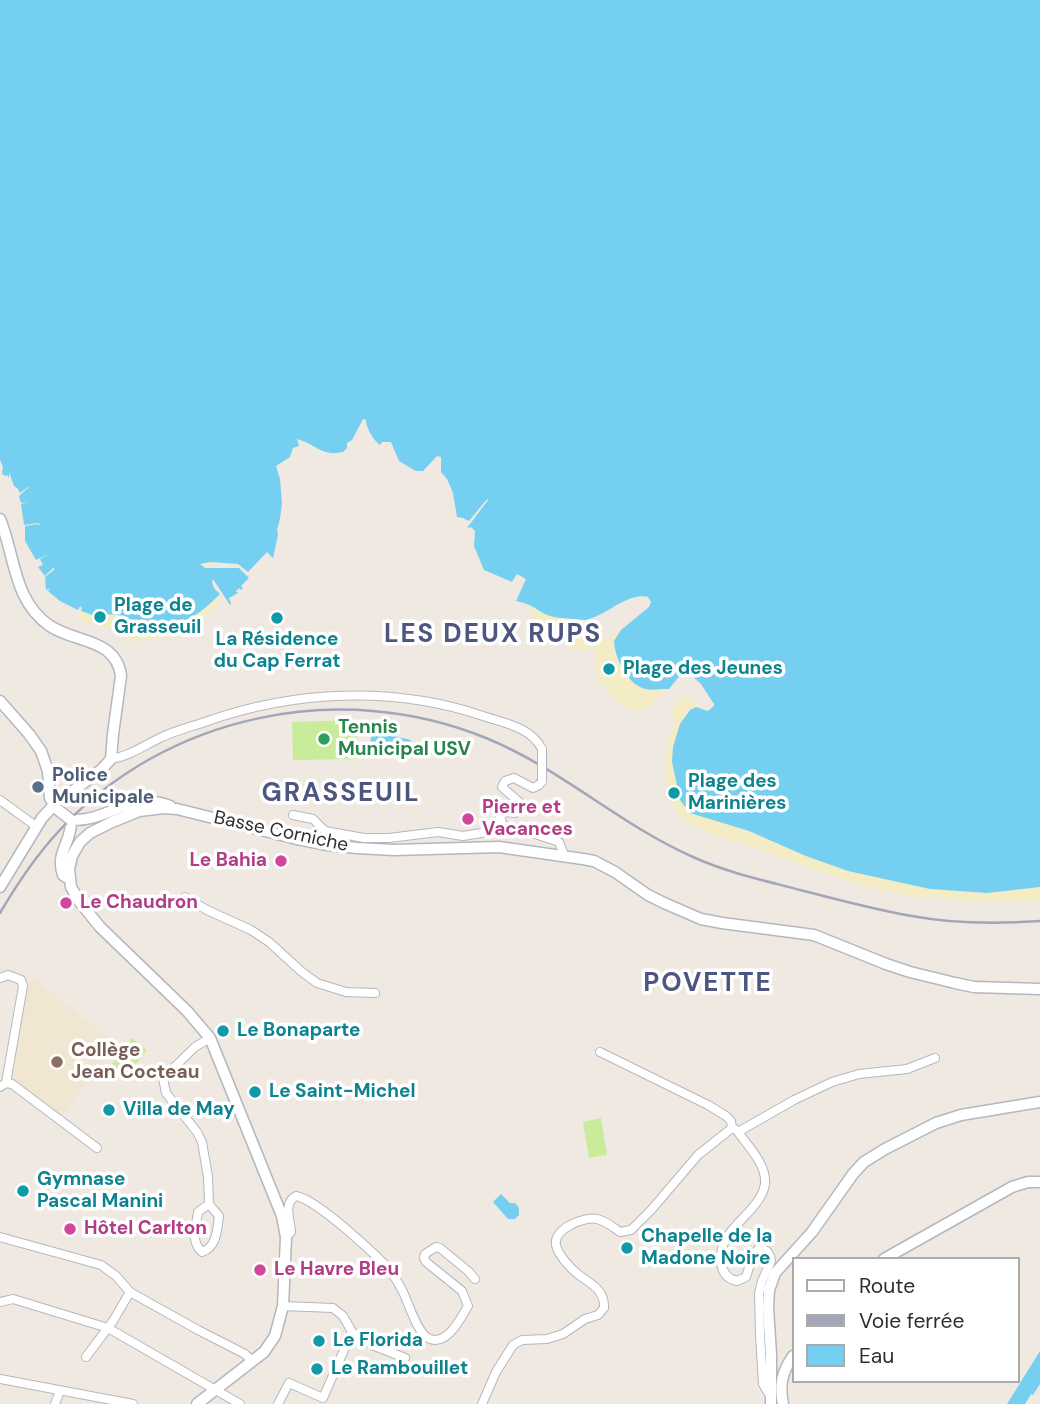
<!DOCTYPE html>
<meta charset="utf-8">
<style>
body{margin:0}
#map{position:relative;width:1040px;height:1404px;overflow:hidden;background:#efe9e1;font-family:"DM Sans",sans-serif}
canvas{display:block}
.legend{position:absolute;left:792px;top:1257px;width:228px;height:126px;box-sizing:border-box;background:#fff;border:2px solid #ababab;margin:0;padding:9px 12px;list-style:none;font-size:21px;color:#2e2e2e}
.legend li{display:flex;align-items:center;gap:14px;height:35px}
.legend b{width:35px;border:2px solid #ababab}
</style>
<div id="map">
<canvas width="1040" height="1404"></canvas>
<ul class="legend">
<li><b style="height:9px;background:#fff"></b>Route</li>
<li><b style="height:9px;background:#a3a6b8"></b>Voie ferrée</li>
<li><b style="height:19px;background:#75cff0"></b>Eau</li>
</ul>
</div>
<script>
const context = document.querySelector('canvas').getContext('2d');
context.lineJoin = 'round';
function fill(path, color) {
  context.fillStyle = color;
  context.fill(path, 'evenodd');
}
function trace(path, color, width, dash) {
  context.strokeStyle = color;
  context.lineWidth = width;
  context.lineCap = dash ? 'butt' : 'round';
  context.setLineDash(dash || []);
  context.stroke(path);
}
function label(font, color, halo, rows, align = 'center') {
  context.font = font + ' "DM Sans",sans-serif';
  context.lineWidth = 7;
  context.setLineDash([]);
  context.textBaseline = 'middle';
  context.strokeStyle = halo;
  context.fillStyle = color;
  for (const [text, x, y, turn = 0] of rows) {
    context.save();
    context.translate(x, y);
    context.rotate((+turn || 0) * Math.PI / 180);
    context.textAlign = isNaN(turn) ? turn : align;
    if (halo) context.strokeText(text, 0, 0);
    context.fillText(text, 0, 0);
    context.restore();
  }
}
fill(new Path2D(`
 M34 979 116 1044 61 1117 8 1080 24 991Z`), '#f0e6d1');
fill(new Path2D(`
 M220 594 218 605 202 618 205 623 187 635 137 641 131 640V642L129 640V636L124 635 123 632 88 623 79 618 81 611 94 615 96 612C103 614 110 613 117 615 123 617 121 618 127 620 134 622 141 623 148 624 180 628 199 616 220 594Z
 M530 605 542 613 555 617 574 619 566 626C575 628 593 624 598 628 602 631 603 636 606 639L621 630C619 633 617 636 615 639 610 654 629 681 641 687 648 691 661 689 669 689L645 709 632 711C610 698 590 677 596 649H569L565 639 552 633 538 632 531 616Z
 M684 696 691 697 698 707 692 708 686 714 675 741 672 762 690 813 749 831 806 856 848 871 930 889 987 893 1040 887V899L1027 901 989 902 910 896 854 883 737 842 719 837 692 826 677 812 673 804 667 782 665 759 670 737 675 722 671 709Z`), '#f3ecc5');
fill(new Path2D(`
 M356 720 357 759 293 760 292 722Z
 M132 1038 147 1050 124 1079 109 1068Z
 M601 1118 607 1155 589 1158 583 1122Z`), '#c9ec9a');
fill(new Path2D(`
 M0 0H1040V887L987 893 930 889 848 871 806 856 749 831 690 813 680 800 672 762 673 747 680 724 690 710 696 707 708 711 714 706V704L701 684 688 672 681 674 669 689C661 689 649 691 642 688 625 680 615 658 614 641L621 630 649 607 651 602 648 597C627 592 605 617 585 620 581 620 578 619 574 619 563 618 551 618 541 612 533 606 526 603 516 601L526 579 517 574 512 582 484 570 474 546 475 531 471 527 467 528 488 500 487 499 469 521 463 518 457 517 453 493 447 479 441 472V457L437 456 423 471H416L399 461 391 442H382L380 445C374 441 366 428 366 420L363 419 352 440 347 443V448L343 452C339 452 335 454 331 453 319 452 310 442 297 439L299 446 293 448 290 457 276 466 280 479 282 503 280 519 277 530 278 535 273 558 267 552 248 572 238 564 210 562 200 564 205 568H239L249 578 241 586 243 588 241 590 239 588 236 591 238 593 229 598 231 603 230 605 213 579 212 582 214 588 220 594C202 613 177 631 148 625 141 624 133 622 127 620 119 617 125 617 117 615 109 614 102 615 96 612L95 616 81 611 82 608 80 606 78 610 60 601 48 591 51 588 46 590 45 577 55 569 53 568 45 576 38 567 43 565 40 559 49 554 36 560 25 541V526L38 524 40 526 39 523 24 525 21 504 28 502 21 503 19 496 29 487H28L20 493 18 489 14 486 9 472V478L7 475 6 476 2 474 3 467 0 460Z
 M377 732 411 740C406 756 390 756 376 755 369 749 369 743 372 735Z
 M501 1194 510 1203H515L519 1208V1215L515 1219H508L493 1202Z
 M1040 1351V1384L1033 1395 1031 1394 1025 1404H1007Z`), '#75cff0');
const street = new Path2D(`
 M111 759C130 756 143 746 160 738 174 731 190 727 205 722 294 690 394 686 483 716 504 723 531 727 542 749
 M0 800 37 827
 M293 815 313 819 325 831 364 838H389L438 832 463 836 499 830 503 826 517 828 559 842 564 855
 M503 826 500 816 505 812 515 813 520 808 519 802 502 787 505 781 514 778 533 788 539 785 542 781
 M185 897 207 910 251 930 269 942 302 972 317 983 346 992 375 993
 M0 978 8 975 21 980 23 986 6 1083 0 1087
 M600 1052 708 1105 726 1116 731 1121 732 1128
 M6 1083 12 1084 97 1148
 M732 1128 735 1129 738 1132C748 1146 767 1165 765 1184 762 1205 738 1219 727 1237 718 1252 717 1277 737 1281L746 1277 753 1255 758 1249C766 1248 770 1253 771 1261L762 1281 759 1293 760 1335 763 1384 770 1396
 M738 1132 794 1100 832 1082 859 1074 907 1069 935 1058
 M209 1204 198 1212C196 1227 190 1241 202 1252 217 1247 217 1230 219 1216L209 1204 208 1177 202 1142 197 1132 166 1093 163 1078 195 1047 210 1038
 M0 1237 101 1265 116 1276 130 1292 198 1330 245 1354 252 1361
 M286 1237 291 1232C290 1219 283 1203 296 1196 314 1199 359 1240 374 1254 384 1263 395 1276 401 1288 408 1300 417 1335 430 1339 448 1345 460 1319 468 1306L462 1291 426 1262 424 1258 425 1254 436 1247 440 1248 468 1271 475 1279
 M0 1302 13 1299 108 1328 240 1404
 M283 1306 333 1308 343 1316 352 1332 372 1345 405 1358
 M86 1357 113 1321 130 1292
 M0 1379 133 1404
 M55 1404 60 1391
 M278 1404 289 1383 323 1398 352 1332
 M482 1404 496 1372 513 1345 522 1340 547 1339 563 1334 585 1319 598 1315 604 1308C605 1290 591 1284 579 1275 571 1269 558 1255 556 1245 553 1229 584 1216 597 1219 606 1221 613 1227 620 1232L631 1230 652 1209 698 1155 732 1128`);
const secondary = new Path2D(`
 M0 519C15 555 13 601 50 626 75 643 116 638 121 676L113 734 111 759 101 770 54 805 42 818 0 887
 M0 701 29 734 41 751 48 771 50 798 57 809
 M69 879 63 875C55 852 72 843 71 820 109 822 130 790 170 806
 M884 1259 1012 1187 1028 1182H1040
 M197 1404 264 1352 275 1336 283 1306 286 1237 282 1216 210 1038 187 1011 100 927 79 901 71 887 69 869 72 856 80 842 90 833 112 822 139 811 164 808 177 809 297 839 328 845 357 848 394 850 499 847 583 859 594 861 615 872 648 895 664 903 701 919 722 923 814 935 886 964 910 972 955 983 974 987 1040 989
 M771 1404V1354L768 1308 769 1290 775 1273 812 1232 853 1174 864 1162 885 1149 936 1123 961 1115 1040 1102
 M783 1404C779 1385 782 1372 793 1356`);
trace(street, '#b4b7c1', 10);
trace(secondary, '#b4b7c1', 13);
trace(street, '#fff', 8);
trace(secondary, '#fff', 10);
trace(new Path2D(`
 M0 913C17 884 35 857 58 832 164 715 340 678 486 738 560 768 620 825 693 857 728 873 767 881 804 891 840 900 876 910 912 916 954 924 997 924 1040 921`), '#a3a6b8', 2.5);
const streetBridge = new Path2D(`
 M542 749V781`);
const secondaryBridge = new Path2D(`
 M57 809 71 820`);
trace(streetBridge, '#b4b7c1', 10, []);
trace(secondaryBridge, '#b4b7c1', 13, []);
trace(streetBridge, '#fff', 8);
trace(secondaryBridge, '#fff', 10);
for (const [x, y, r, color] of [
 [100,617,7,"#0f9aa8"],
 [277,618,7,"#0f9aa8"],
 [609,669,7,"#0f9aa8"],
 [324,739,7,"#2e9e5b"],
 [38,787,7,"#5c6f8a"],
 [674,793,7,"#0f9aa8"],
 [468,819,7,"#d1479c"],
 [281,861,7,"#d1479c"],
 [66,903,7,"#d1479c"],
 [223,1031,7,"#0f9aa8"],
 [57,1062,7,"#8d6e63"],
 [255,1092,7,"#0f9aa8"],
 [109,1110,7,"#0f9aa8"],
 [23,1191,7,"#0f9aa8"],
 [70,1229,7,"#d1479c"],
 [627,1248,7,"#0f9aa8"],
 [260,1270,7,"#d1479c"],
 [319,1341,7,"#0f9aa8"],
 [317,1369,7,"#0f9aa8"]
]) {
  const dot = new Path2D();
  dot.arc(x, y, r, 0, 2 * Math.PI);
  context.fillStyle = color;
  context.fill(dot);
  trace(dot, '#fff', 2.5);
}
label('bold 19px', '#0d838f', '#fff', [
 ["Plage de",114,606],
 ["Grasseuil",114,628],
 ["La Résidence",277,640,"center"],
 ["du Cap Ferrat",277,662,"center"],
 ["Plage des Jeunes",623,669],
 ["Plage des",688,782],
 ["Marinières",688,804],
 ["Le Bonaparte",237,1031],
 ["Le Saint-Michel",269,1092],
 ["Villa de May",123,1110],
 ["Gymnase",37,1180],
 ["Pascal Manini",37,1202],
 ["Chapelle de la",641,1237],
 ["Madone Noire",641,1259],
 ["Le Florida",333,1341],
 ["Le Rambouillet",331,1369]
], 'left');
label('bold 19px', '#27864d', '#fff', [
 ["Tennis",338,728],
 ["Municipal USV",338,750]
], 'left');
label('bold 19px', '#4e5e75', '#fff', [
 ["Police",52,776],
 ["Municipale",52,798]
], 'left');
label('bold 19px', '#b23c85', '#fff', [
 ["Pierre et",482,808],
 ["Vacances",482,830],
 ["Le Bahia",267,861,"right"],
 ["Le Chaudron",80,903],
 ["Hôtel Carlton",84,1229],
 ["Le Havre Bleu",274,1270]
], 'left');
label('19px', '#2e2e2e', '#fff', [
 ["Basse Corniche",281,832,12]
]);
label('bold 19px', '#785e54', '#fff', [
 ["Collège",71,1051],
 ["Jean Cocteau",71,1073]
], 'left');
context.letterSpacing = '2px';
label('bold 26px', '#4d5680', '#fff', [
 ["LES DEUX RUPS",493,635],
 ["GRASSEUIL",341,794],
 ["POVETTE",708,984]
]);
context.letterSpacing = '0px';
</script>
